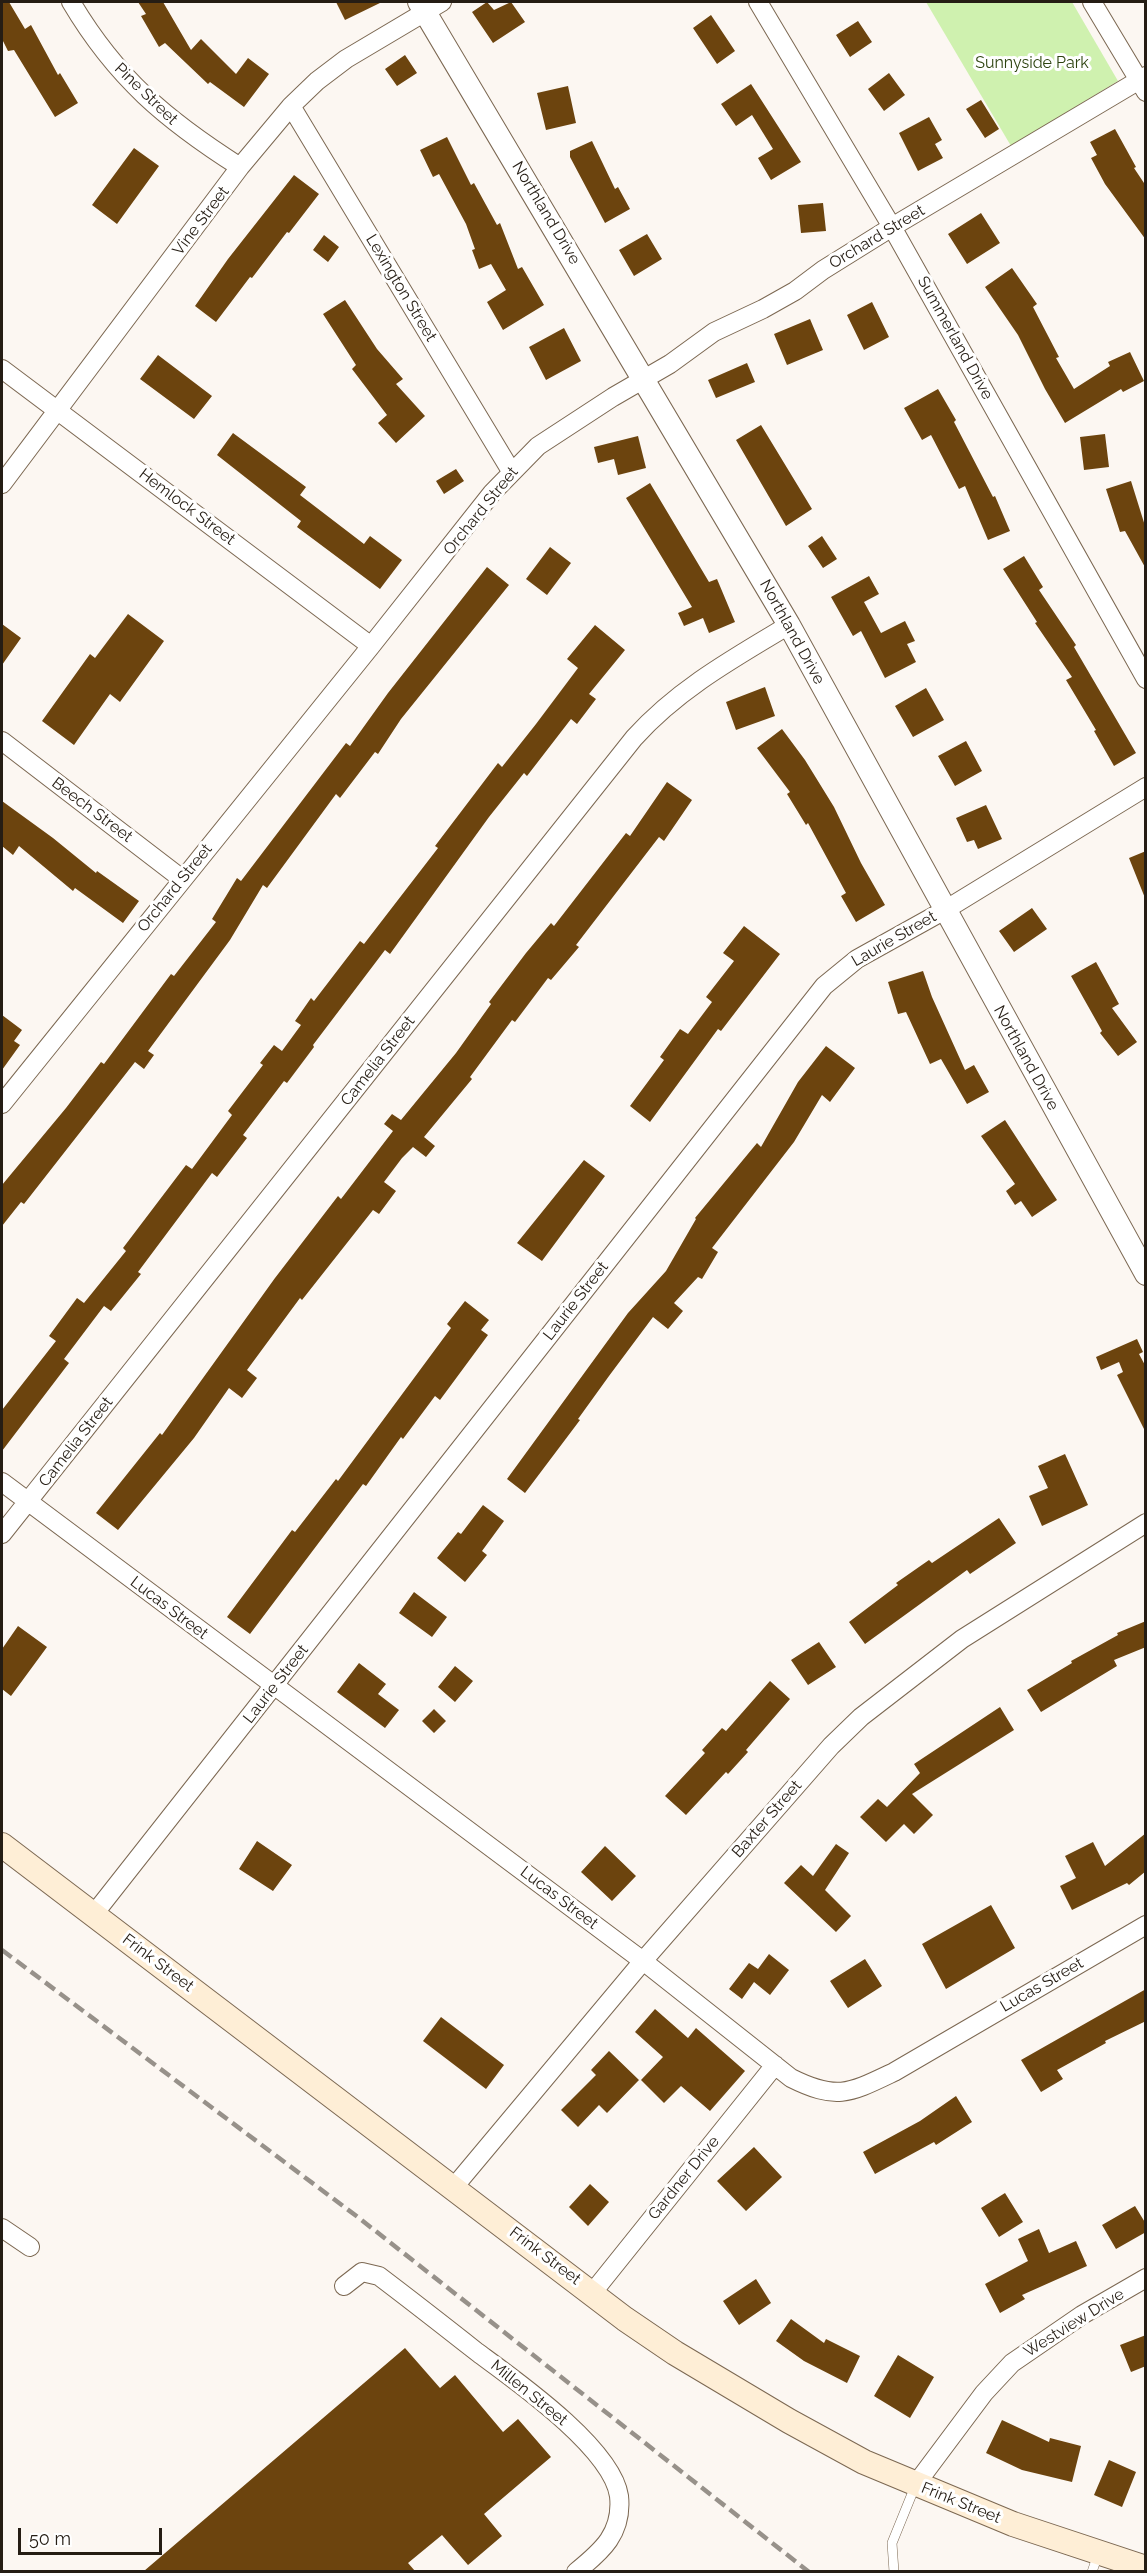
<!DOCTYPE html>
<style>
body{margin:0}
#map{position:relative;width:1147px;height:2573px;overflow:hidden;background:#fcf7f2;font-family:Raleway,sans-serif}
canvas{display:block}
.frame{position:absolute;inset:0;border:3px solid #251d14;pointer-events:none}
.scale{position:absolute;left:18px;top:2528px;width:144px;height:27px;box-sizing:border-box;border:3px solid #251d14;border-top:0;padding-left:8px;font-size:18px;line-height:21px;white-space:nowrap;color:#251d14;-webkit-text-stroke:4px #fff;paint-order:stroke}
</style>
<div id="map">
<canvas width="1147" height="2573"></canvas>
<div class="frame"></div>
<div class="scale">50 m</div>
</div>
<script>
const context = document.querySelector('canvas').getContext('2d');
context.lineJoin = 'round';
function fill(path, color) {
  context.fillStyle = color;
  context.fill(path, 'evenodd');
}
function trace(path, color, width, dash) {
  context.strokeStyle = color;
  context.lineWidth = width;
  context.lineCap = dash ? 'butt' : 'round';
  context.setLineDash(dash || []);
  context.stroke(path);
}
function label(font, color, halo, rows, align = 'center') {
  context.font = font + ' Raleway,sans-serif';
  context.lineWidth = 6;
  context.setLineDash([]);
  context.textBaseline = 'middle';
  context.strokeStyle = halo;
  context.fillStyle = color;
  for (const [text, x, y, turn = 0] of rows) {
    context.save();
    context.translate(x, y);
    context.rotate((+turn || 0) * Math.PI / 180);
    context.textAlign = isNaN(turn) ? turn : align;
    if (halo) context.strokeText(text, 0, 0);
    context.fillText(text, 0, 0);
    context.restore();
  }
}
fill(new Path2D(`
 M926 2H1072L1118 81 1011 146Z`), '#cff1af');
fill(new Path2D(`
 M2 2H9L25 29 31 25 58 75 60 73 78 103 55 117 14 50 8 51 2 39Z
 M138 2H163L191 50 201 39 236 74 248 58 269 74 244 107 210 82 208 84 165 43 159 47 141 16 146 14Z
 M336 2H382L345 20Z
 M487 2 494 10 511 2 525 22 493 43 472 12Z
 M711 15 735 51 717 64 693 28Z
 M858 21 872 42 850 57 836 35Z
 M405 55 417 73 397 86 385 69Z
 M889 73 905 95 884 111 868 89Z
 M751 84 801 162 771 180 758 158 773 149 752 115 736 126 721 104Z
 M568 86 576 123 546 130 537 93Z
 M981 100 999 129 985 138 966 109Z
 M929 117 942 140 935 144 943 158 918 171 899 133Z
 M1115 129 1136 167 1134 168 1146 186V240L1105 184 1091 158 1097 155 1090 142Z
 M447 137 471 185 474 183 497 225 500 223 518 269 522 267 544 305 503 330 487 302 506 290 491 264 479 269 472 250 475 249 466 224 439 174 433 177 420 150Z
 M592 141 615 189 618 187 630 209 605 223 570 157V151Z
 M134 148 159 166 117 224 92 205Z
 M294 175 319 194 289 233 287 232 252 278 250 277 216 322 195 306 228 259Z
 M823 203 826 231 801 233 798 205Z
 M981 213 1000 243 967 264 948 234Z
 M647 234 662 259 634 276 619 250Z
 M324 235 339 247 328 262 313 250Z
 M1012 268 1037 304 1033 307 1059 357 1056 358 1074 389 1110 366 1108 362 1130 352 1144 381 1123 392 1121 389 1065 423 1045 389 1018 335 985 287Z
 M345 300 377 349 403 379 396 384 425 416 396 443 378 423 387 415 352 369 356 365 323 314Z
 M872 302 889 337 864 350 847 315Z
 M810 319 823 350 787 365 774 334Z
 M564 328 581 361 546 380 529 347Z
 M158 355 212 396 194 419 140 379Z
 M747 363 755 382 716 398 708 380Z
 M938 389 956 420 954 422 993 497 995 496 1010 531 988 540 965 486 959 489 931 435 922 440 904 408Z
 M761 425 812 509 786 526 736 440Z
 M233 433 306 487 300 495 364 544 370 536 402 560 380 589 297 527 301 521 217 455Z
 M1105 434 1109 467 1084 470 1080 437Z
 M638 436 646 468 618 475 614 459 598 463 594 447Z
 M456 469 464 481 444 494 436 481Z
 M1131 481 1146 529V569L1125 531 1120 532 1106 489Z
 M650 483 709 582 717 579 735 622 709 633 703 618 684 626 678 613 692 607 626 498Z
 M822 536 837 559 823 568 808 546Z
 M550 547 571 563 547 595 526 579Z
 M1024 556 1043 587 1039 590 1076 645 1074 647 1136 753 1114 766 1094 731 1096 730 1066 680 1072 677 1035 623 1037 622 1003 569Z
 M487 567 509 585 401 719 378 754 375 752 340 798 336 794 267 888 263 885 230 940 148 1051 154 1055 144 1069 135 1062 24 1204 21 1202 2 1226V1185L66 1108 101 1062 104 1064 171 974 174 976 216 922 212 919 237 878 241 881 346 743 350 746 388 693Z
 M869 576 879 594 864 602 881 633 905 621 915 641 907 644 916 662 885 678 861 631 853 636 831 597Z
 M128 614 164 641 120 702 110 694 74 745 42 721 90 654 95 658Z
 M2 624 21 638 2 665Z
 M595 625 625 650 589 694 596 699 577 724 571 719 527 776 524 773 489 817 390 954 385 950 313 1045 314 1047 287 1083 284 1081 243 1135 247 1138 217 1177 212 1173 138 1272 141 1274 111 1311 104 1306 64 1359 69 1363 2 1451V1410L56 1341 49 1336 77 1298 84 1303 126 1251 123 1248 186 1165 192 1169 232 1115 228 1111 263 1065 260 1063 274 1045 282 1051 301 1025 295 1021 311 998 314 1001 360 941 364 944 438 848 435 846 498 763 502 767 536 724 578 668 567 659Z
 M765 687 775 716 736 730 726 702Z
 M926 688 944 720 913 737 895 706Z
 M782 729 805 760 834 807 861 863 885 905 856 922 841 896 846 893 808 823 806 825 787 794 790 792 757 748Z
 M966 741 982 771 955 786 938 756Z
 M667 782 692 800 664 841 659 837 576 945 579 947 551 980 548 978 515 1022 512 1020 470 1077 472 1079 424 1137 435 1146 426 1157 413 1147 402 1158 384 1182 396 1191 379 1214 373 1210 302 1300 300 1298 247 1370 257 1378 242 1398 229 1388 194 1438 118 1530 96 1513 160 1433 162 1435 275 1278 338 1196 341 1199 393 1131 384 1124 392 1114 401 1120 456 1053 491 1004 489 1002 526 953 551 923 554 926 626 833 630 836Z
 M2 801 53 838 96 873 97 871 139 901 123 923 75 888 73 891 19 846 13 855 2 846Z
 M986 805 1002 839 978 849 974 840 967 842 956 818Z
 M1146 851V898H1145L1129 858Z
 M1032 908 1047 929 1014 952 999 931Z
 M744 926 780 954 721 1031 718 1029 650 1122 630 1106 664 1060 660 1057 680 1029 688 1034 712 1002 706 997 734 961 723 953Z
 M1096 962 1119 1004 1112 1008 1137 1042 1118 1056 1100 1033 1102 1031 1071 976Z
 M923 971 932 997 965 1070 974 1065 989 1092 967 1104 941 1059 930 1064 906 1012 898 1014 888 982Z
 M2 1015 22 1030 14 1041 20 1045 2 1070Z
 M826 1046 855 1068 830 1102 822 1095 794 1142 712 1248 718 1252 702 1279 698 1277 674 1303 683 1311 668 1329 653 1317 609 1376 578 1419 580 1420 525 1493 507 1479 628 1313 666 1271 696 1219 695 1218 757 1143 761 1147 798 1082Z
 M1005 1120 1057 1200 1032 1217 1021 1201 1015 1205 1006 1191 1015 1184 981 1136Z
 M584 1160 605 1176 542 1261 517 1243Z
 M465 1301 489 1320 481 1330 488 1335 440 1400 435 1396 403 1439 401 1437 366 1486 363 1484 250 1634 227 1617 292 1530 295 1532 336 1479 338 1481 451 1328 447 1324Z
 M1137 1339 1143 1352 1139 1354 1146 1367V1433L1117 1375 1123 1372 1119 1362 1101 1370 1096 1357Z
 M1065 1454 1088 1505 1042 1526 1029 1496 1048 1488 1038 1466Z
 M483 1505 504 1521 482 1551 487 1555 465 1582 437 1558 458 1532 461 1534Z
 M999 1518 1016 1543 970 1574 967 1570 865 1644 849 1622 898 1585 896 1583 929 1560 932 1563Z
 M414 1592 447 1617 432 1637 399 1613Z
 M1146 1621V1647L1114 1660 1117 1666 1041 1712 1027 1690 1072 1663 1071 1661 1118 1635 1117 1633Z
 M18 1626 47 1647 11 1696 2 1689V1649Z
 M819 1642 836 1667 808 1685 791 1660Z
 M359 1663 386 1684 378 1694 399 1710 385 1728 337 1692Z
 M455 1666 473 1681 455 1702 438 1687Z
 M770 1681 790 1699 746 1750 748 1752 728 1774 726 1772 686 1815 665 1796 705 1753 702 1750 722 1728 726 1731Z
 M1000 1707 1014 1730 912 1794 933 1815 914 1834 904 1824 886 1842 860 1817 878 1799 887 1807 920 1773 914 1764Z
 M434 1709 446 1721 434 1733 422 1721Z
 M1146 1833V1871L1129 1885 1127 1883 1072 1910 1060 1886 1076 1878 1065 1856 1093 1842 1105 1866Z
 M257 1841 292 1865 273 1891 239 1869Z
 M836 1844 849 1853 825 1890 851 1916 836 1932 784 1883 801 1865 813 1876Z
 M605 1846 636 1876 612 1901 581 1872Z
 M991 1905 1015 1948 946 1989 922 1944Z
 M769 1954 789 1970 770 1995 754 1982 742 1999 729 1989 749 1963 758 1969Z
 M865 1959 882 1986 848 2008 830 1981Z
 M1146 1989V2021L1105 2041 1106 2043 1057 2070 1063 2079 1041 2092 1021 2060Z
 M655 2009 688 2038 696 2028 745 2071 710 2111 681 2086 664 2103 641 2080 663 2057 635 2032Z
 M441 2017 504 2065 486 2089 423 2041Z
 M609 2051 639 2080 607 2113 599 2105 578 2127 561 2110 596 2075 591 2070Z
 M956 2096 972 2122 936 2145 934 2142 875 2174 863 2152 920 2121Z
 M754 2147 782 2177 746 2211 717 2181Z
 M590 2184 609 2202 588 2226 569 2207Z
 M1005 2193 1023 2222 999 2237 981 2208Z
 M1135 2206 1146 2224V2232L1116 2249 1102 2225Z
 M1039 2229 1049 2253 1076 2241 1087 2266 1022 2295 1025 2299 1000 2313 985 2284 1028 2261 1018 2239Z
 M756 2279 771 2303 739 2325 723 2301Z
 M791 2319 824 2343 826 2339 860 2356 847 2383 804 2361 776 2341Z
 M1146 2335V2366L1131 2372 1120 2345Z
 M405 2348 440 2388 455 2375 503 2432 518 2419 551 2457 484 2514 502 2536 468 2565 442 2535 408 2563 415 2571H144Z
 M898 2355 934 2377 910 2418 874 2396Z
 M1002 2420 1049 2442 1050 2438 1081 2446 1072 2482 1022 2470 986 2453Z
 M1109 2460 1136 2472 1122 2507 1094 2495Z`), '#6c440e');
const service = new Path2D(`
 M894 2572 892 2543 916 2484
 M1092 2572 1098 2554`);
const minor = new Path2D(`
 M71 2C116 78 166 120 240 167
 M758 2 892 227 1146 679
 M1092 2 1146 92
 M291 106 511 471
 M2 369 371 646
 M2 484 240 167 291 106 317 81 346 59 442 2
 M2 741 182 879
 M2 1104 371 646 492 493 538 446 613 397 670 364 714 332 763 309 795 291 823 270 892 227 1146 76
 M2 1482 643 1961 791 2078C837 2101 850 2093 894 2072L1146 1925
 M2 1534 634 738C678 689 734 658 789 625
 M94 1914 824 986 857 959 945 910 1146 787
 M454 2187 643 1961 831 1746 861 1717 962 1639 1146 1523
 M2 2228 30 2247
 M344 2286 362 2272 379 2276C412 2301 444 2326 477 2352 515 2380 612 2448 619 2496 623 2533 602 2551 576 2572
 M593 2292 775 2065
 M916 2484 984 2393 1012 2363 1082 2315 1146 2278`);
const tertiary = new Path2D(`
 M419 2 789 625 1146 1274`);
const secondary = new Path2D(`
 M2 1845 625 2319 675 2353 789 2421 864 2462 1013 2524 1146 2568`);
trace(service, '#7c6852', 10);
trace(minor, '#7c6852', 20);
trace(tertiary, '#7c6852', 24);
trace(secondary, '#7c6852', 26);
trace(service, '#fff', 9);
trace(minor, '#fff', 18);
trace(tertiary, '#fff', 22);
trace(secondary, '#feeed6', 24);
trace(new Path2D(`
 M2 1950 359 2218 809 2572`), '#97918a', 4.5, [12, 6]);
label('16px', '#2d430f', '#fff', [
 ["Sunnyside Park",1032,63]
]);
label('16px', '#251d14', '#fff', [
 ["Pine Street",146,94,44],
 ["Northland Drive",546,213,59],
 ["Vine Street",201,221,-53],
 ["Orchard Street",877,237,-31],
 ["Lexington Street",401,288,59],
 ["Summerland Drive",955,338,61],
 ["Hemlock Street",187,507,37],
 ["Orchard Street",481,511,-51],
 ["Northland Drive",792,632,61],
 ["Beech Street",92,810,37],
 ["Orchard Street",175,888,-51],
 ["Laurie Street",894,939,-30],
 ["Northland Drive",1026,1058,61],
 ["Camelia Street",378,1061,-52],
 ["Laurie Street",576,1301,-52],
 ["Camelia Street",76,1442,-52],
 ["Lucas Street",169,1608,37],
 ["Laurie Street",276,1684,-52],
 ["Baxter Street",767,1819,-49],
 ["Lucas Street",559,1898,37],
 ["Frink Street",158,1963,37],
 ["Lucas Street",1042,1985,-30],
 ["Gardner Drive",684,2178,-51],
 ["Frink Street",545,2256,37],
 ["Westview Drive",1074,2323,-32],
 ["Millen Street",529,2393,39],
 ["Frink Street",961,2503,22]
]);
</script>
